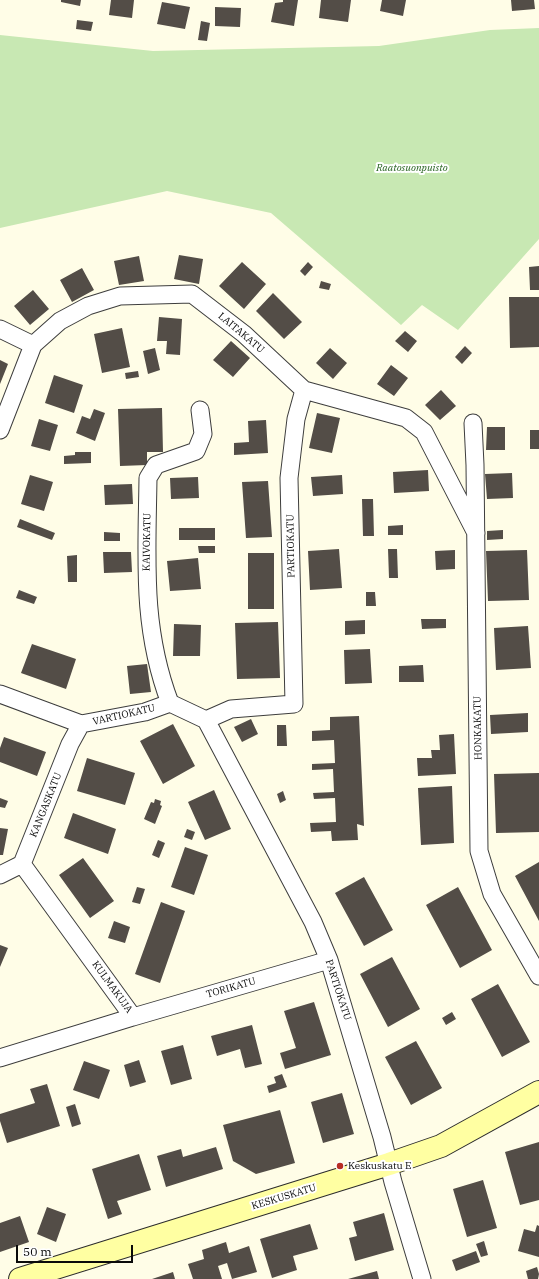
<!DOCTYPE html>
<style>
body{margin:0}
#map{position:relative;width:539px;height:1279px;overflow:hidden;background:#fffde7;font-family:"IBM Plex Serif",serif}
canvas{display:block}
.scale{position:absolute;left:16px;top:1245px;width:117px;height:18px;box-sizing:border-box;border:2px solid #0a0a0a;border-top:0;padding-left:5px;font-size:12px;line-height:14px;white-space:nowrap;color:#0a0a0a;-webkit-text-stroke:3px #fff;paint-order:stroke}
</style>
<div id="map">
<canvas width="539" height="1279"></canvas>
<div class="scale">50 m</div>
</div>
<script>
const context = document.querySelector('canvas').getContext('2d');
context.lineJoin = 'round';
function fill(path, color) {
  context.fillStyle = color;
  context.fill(path, 'evenodd');
}
function trace(path, color, width, dash) {
  context.strokeStyle = color;
  context.lineWidth = width;
  context.lineCap = dash ? 'butt' : 'round';
  context.setLineDash(dash || []);
  context.stroke(path);
}
function label(font, color, halo, rows, align = 'center') {
  context.font = font + ' "IBM Plex Serif",serif';
  context.lineWidth = 4;
  context.setLineDash([]);
  context.textBaseline = 'middle';
  context.strokeStyle = halo;
  context.fillStyle = color;
  for (const [text, x, y, turn = 0] of rows) {
    context.save();
    context.translate(x, y);
    context.rotate((+turn || 0) * Math.PI / 180);
    context.textAlign = isNaN(turn) ? turn : align;
    if (halo) context.strokeText(text, 0, 0);
    context.fillText(text, 0, 0);
    context.restore();
  }
}
fill(new Path2D(`
 M539 28V239L458 330 422 305 401 325 271 213 167 191 0 228V35L153 51 379 46 490 30Z`), '#c8e8b3');
fill(new Path2D(`
 M61 0H81L80 6 61 2Z
 M111 0H134L132 18 109 15Z
 M283 0H298L294 26 271 22 275 3 283 2Z
 M321 0H351L348 22 319 18Z
 M382 0H406L403 16 380 11Z
 M511 0H534L535 9 512 11Z
 M162 2 190 7 185 29 157 24Z
 M215 7 241 8 240 27 215 26Z
 M77 20 93 22 91 31 76 29Z
 M201 21 210 23 207 41 198 40Z
 M179 255 203 259 199 284 174 279Z
 M139 256 144 281 119 285 114 261Z
 M242 262 266 284 244 309 219 286Z
 M308 262 313 267 305 276 300 271Z
 M539 266V290H530L529 267Z
 M82 268 94 290 72 302 60 280Z
 M321 281 331 284 329 290 319 288Z
 M33 290 49 309 30 325 14 306Z
 M273 293 302 322 284 339 256 311Z
 M509 297H539V347L510 348Z
 M159 317 182 319 180 355 166 354 167 341H157Z
 M122 328 130 367 102 373 94 334Z
 M405 331 417 341 408 352 395 341Z
 M231 341 250 358 233 377 213 360Z
 M465 346 472 353 462 364 455 357Z
 M155 348 160 370 148 374 143 351Z
 M330 348 347 363 333 379 316 363Z
 M0 360 8 364 0 384Z
 M391 365 408 378 394 396 377 384Z
 M138 371 139 377 126 379 125 373Z
 M54 375 83 385 74 413 45 403Z
 M441 390 456 406 440 420 425 405Z
 M162 408 163 452H147V465L120 466 118 409Z
 M94 409 105 413 95 441 76 433 82 416 90 419Z
 M317 413 340 418 332 453 309 448Z
 M39 419 58 425 50 451 31 446Z
 M266 420 268 453 234 455V443L249 442 248 421Z
 M487 427H505V450H486Z
 M530 430H539V449H530Z
 M75 452H91V463L64 464V456L75 455Z
 M428 470 429 491 394 493 393 472Z
 M512 473 513 498 487 499 485 474Z
 M30 475 53 482 44 511 21 504Z
 M342 475 343 494 313 496 311 477Z
 M198 477 199 498 171 499 170 478Z
 M268 481 272 537 246 538 242 482Z
 M132 484 133 504 105 505 104 485Z
 M362 499H373L374 536H363Z
 M20 519 55 533 52 540 17 527Z
 M403 525V535H388V526Z
 M179 528H215V540H179Z
 M503 530V539L487 540V531Z
 M104 532 120 533V541H104Z
 M198 546H215V553H199Z
 M339 549 342 588 310 590 308 551Z
 M388 549H397L398 578H389Z
 M455 550V569L436 570 435 551Z
 M527 550 529 600 488 601 486 551Z
 M103 552H131L132 572 104 573Z
 M248 553H274V609H248Z
 M77 555V582H68L67 556Z
 M198 558 201 589 170 591 167 561Z
 M19 590 37 597 34 604 16 598Z
 M366 592H375L376 606H366Z
 M421 619H446V628L422 629Z
 M365 620V634L345 635V621Z
 M278 622 280 678 237 679 235 623Z
 M174 624 201 625 200 656H173Z
 M528 626 531 668 496 670 494 628Z
 M32 644 76 659 66 689 21 673Z
 M370 649 372 683 345 684 344 650Z
 M147 664 151 692 130 694 127 666Z
 M423 665 424 682H399V666Z
 M528 713V732L491 734 490 715Z
 M359 716 364 826 357 824 358 840 332 841 331 831 311 832 310 823 336 822 335 798 314 799 313 793 334 792 333 769 312 770V764L335 763 334 740 312 741V731L330 730V717Z
 M251 719 258 734 242 742 234 727Z
 M173 724 195 766 163 784 140 741Z
 M277 725H286L287 746H277Z
 M454 734 456 774 418 776 417 758H432L431 750H440L439 735Z
 M4 737 46 752 37 776 0 762V748Z
 M87 758 135 773 125 805 77 791Z
 M539 773V832L496 833 494 774Z
 M452 786 454 843 421 845 418 788Z
 M214 790 231 829 205 840 188 802Z
 M283 791 286 800 280 803 277 794Z
 M0 798 8 801 5 808 0 807Z
 M155 799 161 801 160 805 162 806 155 824 144 819 151 802 154 803Z
 M73 813 116 829 108 854 64 838Z
 M0 828 8 829 3 855H0Z
 M187 829 195 832 192 840 184 837Z
 M158 840 165 843 159 858 152 855Z
 M185 847 208 855 194 895 171 887Z
 M83 858 114 901 90 918 59 875Z
 M539 862V921L515 876Z
 M364 877 393 930 364 946 335 893Z
 M137 887 145 889 140 904 132 902Z
 M458 887 492 950 460 968 426 905Z
 M161 902 185 911 160 983 135 974Z
 M114 921 130 927 125 943 108 938Z
 M0 945 8 948 0 967Z
 M392 957 420 1009 388 1027 360 974Z
 M498 984 530 1042 502 1057 471 999Z
 M314 1002 331 1055 285 1069 280 1053 296 1048 284 1011Z
 M452 1012 456 1019 446 1025 442 1018Z
 M252 1025 262 1064 245 1068 240 1049 217 1056 211 1036Z
 M416 1041 442 1088 411 1105 385 1057Z
 M183 1045 192 1079 171 1085 161 1051Z
 M139 1060 146 1082 130 1087 124 1065Z
 M84 1061 110 1070 99 1099 73 1090Z
 M282 1074 287 1087 269 1093 267 1086 276 1083 274 1077Z
 M47 1084 60 1126 7 1143 0 1121V1114L35 1103 30 1089Z
 M342 1093 354 1134 323 1143 311 1102Z
 M75 1104 81 1124 72 1127 66 1107Z
 M280 1110 295 1163 256 1174 233 1161 223 1125Z
 M539 1142V1200L520 1205 505 1152Z
 M216 1147 223 1169 166 1187 157 1156 181 1149 183 1157Z
 M139 1154 151 1190 117 1201 122 1214 108 1219 92 1169Z
 M483 1180 497 1228 467 1237 453 1189Z
 M47 1207 66 1214 56 1242 37 1234Z
 M384 1213 394 1250 355 1261 349 1238 357 1236 353 1222Z
 M20 1216 29 1242 0 1252V1223Z
 M310 1224 318 1249 293 1256 297 1270 272 1278 260 1239Z
 M537 1225 539 1226V1257L518 1251 524 1229 535 1232Z
 M484 1241 488 1255 481 1257 476 1244Z
 M226 1242 229 1253 249 1246 257 1272 232 1279 227 1263 218 1266 222 1279H193L188 1264 204 1259 202 1250Z
 M476 1251 480 1262 456 1271 452 1260Z
 M537 1267 539 1274 538 1279H528L526 1271Z
 M377 1271 379 1279H348Z
 M173 1272 175 1279H152Z`), '#534d47');
const street = new Path2D(`
 M0 329 33 345
 M473 423 475 465 479 851 492 894 539 976
 M0 430 33 345 60 321 88 306 120 296 192 294 244 334 304 390 406 418 424 432 476 533
 M0 694 81 724 145 712 170 703 206 720 231 709 294 704 289 478 296 419 304 390
 M170 703C141 627 147 557 148 478L156 465 196 451 203 434 200 410
 M206 720 313 922 329 960 382 1137 393 1182 422 1279
 M0 875 22 864 70 744 81 724
 M133 1017 329 960
 M0 1058 133 1017 22 864`);
const secondary = new Path2D(`
 M20 1279 389 1164 441 1146 539 1092`);
trace(street, '#3d3d3d', 19);
trace(secondary, '#2c2c2c', 24);
trace(street, '#fff', 17);
trace(secondary, '#ffffa2', 22);
for (const [x, y, r, color] of [
 [340,1166,4,"#b82d24"]
]) {
  const dot = new Path2D();
  dot.arc(x, y, r, 0, 2 * Math.PI);
  context.fillStyle = color;
  context.fill(dot);
  trace(dot, '#fff', 1.5);
}
label('italic 10px', '#23601c', '#fff', [
 ["Raatosuonpuisto",412,168]
]);
label('10px', '#0a0a0a', '#fff', [
 ["LAITAKATU",241,333,40],
 ["KAIVOKATU",147,542,-89],
 ["PARTIOKATU",291,546,-91],
 ["VARTIOKATU",124,715,-13],
 ["HONKAKATU",478,728,-91],
 ["KANGASKATU",46,805,-68],
 ["KULMAKUJA",112,987,54],
 ["TORIKATU",231,988,-16],
 ["PARTIOKATU",338,990,72],
 ["KESKUSKATU",284,1197,-17]
]);
label('10px', '#0a0a0a', '#fff', [
 ["Keskuskatu E",348,1166]
], 'left');
</script>
